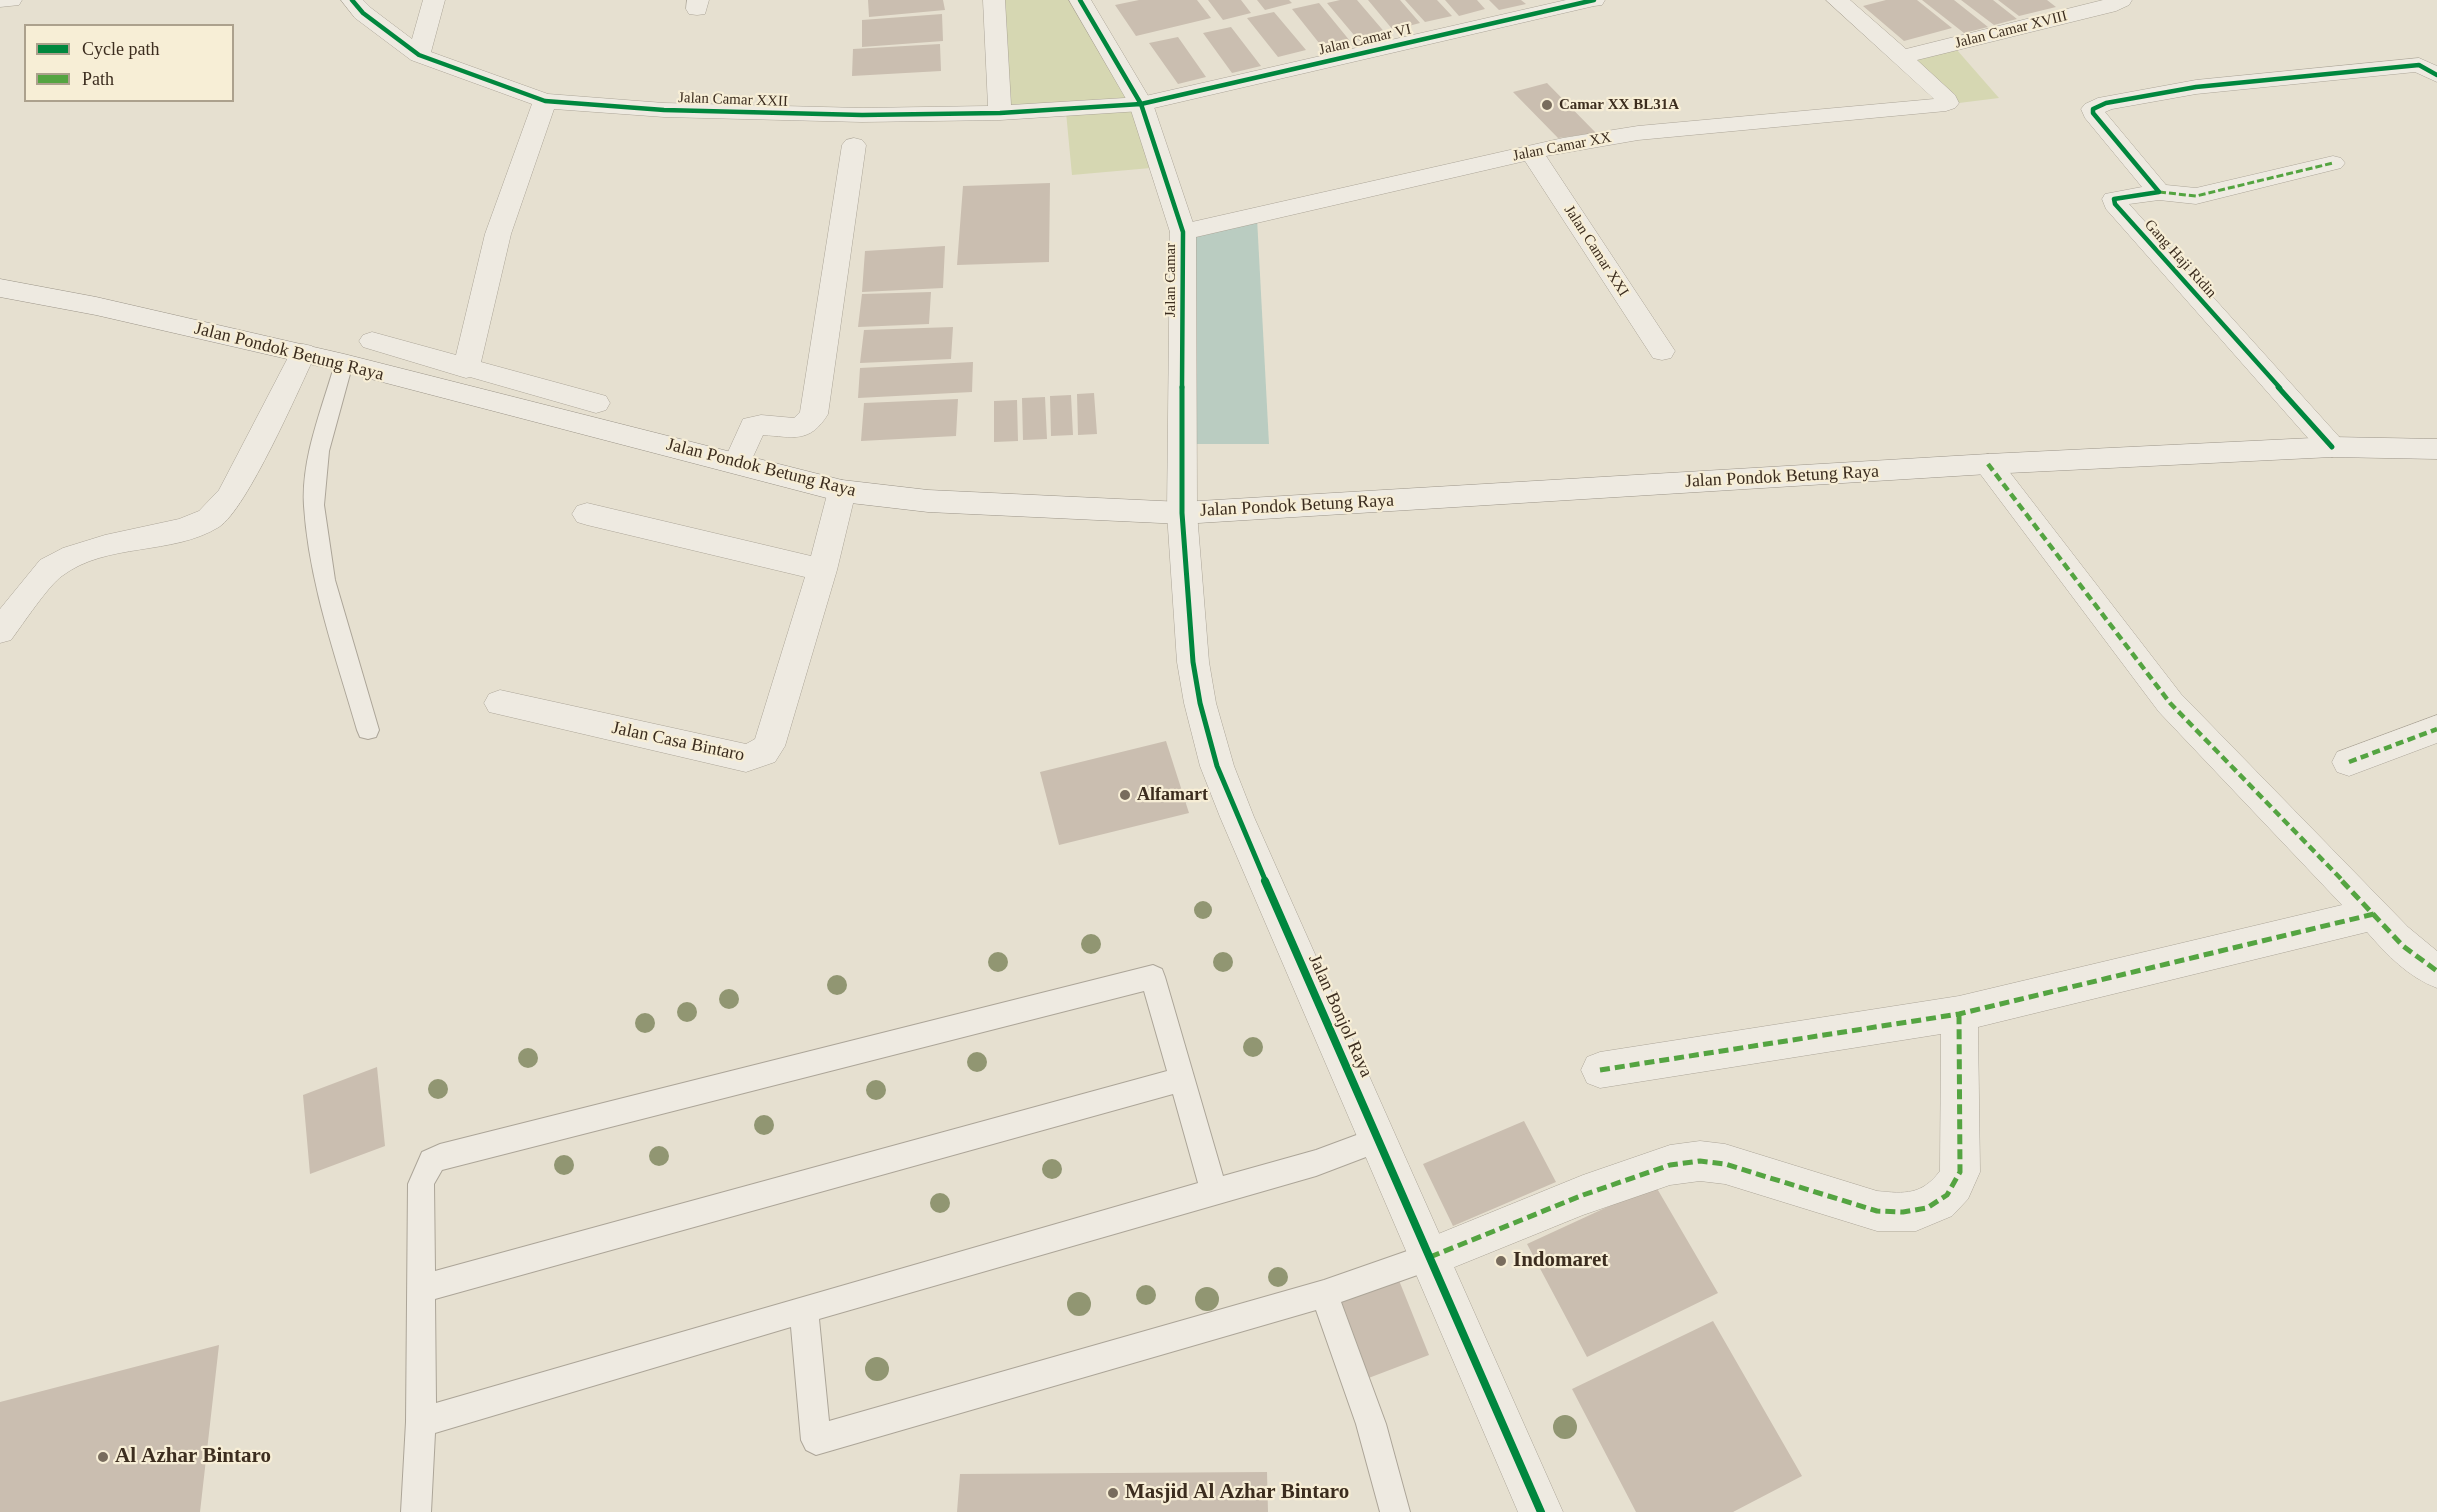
<!DOCTYPE html>
<style>
body{margin:0}
#map{position:relative;width:2437px;height:1512px;overflow:hidden;background:#e6e0d0;font-family:"Times New Roman",serif}
canvas{display:block}
.legend{position:absolute;left:24px;top:24px;width:210px;height:78px;box-sizing:border-box;background:#f7eed6;border:2px solid #aca18d;margin:0;padding:8px 10px;list-style:none;font-size:18px;color:#3c2d1f}
.legend li{display:flex;align-items:center;gap:12px;height:30px}
.legend b{width:30px;border:2px solid #aca18d}
</style>
<div id="map">
<canvas width="2437" height="1512"></canvas>
<ul class="legend">
<li><b style="height:8px;background:#00873e"></b>Cycle path</li>
<li><b style="height:8px;background:#54a441"></b>Path</li>
</ul>
</div>
<script>
const context = document.querySelector('canvas').getContext('2d');
context.lineJoin = 'round';
function fill(path, color) {
  context.fillStyle = color;
  context.fill(path, 'evenodd');
}
function trace(path, color, width, dash) {
  context.strokeStyle = color;
  context.lineWidth = width;
  context.lineCap = dash ? 'butt' : 'round';
  context.setLineDash(dash || []);
  context.stroke(path);
}
function label(font, color, halo, rows, align = 'center') {
  context.font = font + ' "Times New Roman",serif';
  context.lineWidth = 4.5;
  context.setLineDash([]);
  context.textBaseline = 'middle';
  context.strokeStyle = halo;
  context.fillStyle = color;
  for (const [text, x, y, turn = 0] of rows) {
    context.save();
    context.translate(x, y);
    context.rotate((+turn || 0) * Math.PI / 180);
    context.textAlign = isNaN(turn) ? turn : align;
    if (halo) context.strokeText(text, 0, 0);
    context.fillText(text, 0, 0);
    context.restore();
  }
}
fill(new Path2D(`
 M999 0H1078L1140 102 1008 108Z
 M1957 50 1999 98 1959 103 1913 60Z
 M1141 104 1162 167 1072 175 1066 112Z`), '#d6d7b2');
fill(new Path2D(`
 M1257 218 1269 444H1191L1190 235Z`), '#baccc1');
fill(new Path2D(`
 M868 0H943L945 10 869 17Z
 M1139 0H1197L1211 18 1136 36 1115 5Z
 M1208 0H1241L1251 13 1223 20Z
 M1257 0H1289L1292 3 1265 10Z
 M1340 0H1357L1387 35 1359 41 1327 3Z
 M1368 0H1400L1420 23 1393 30Z
 M1405 0H1437L1452 16 1425 22Z
 M1445 0H1477L1485 9 1459 16Z
 M1489 0H1521L1526 4 1499 10Z
 M1886 0H1917L1952 28 1904 41 1863 6Z
 M1922 0H1954L1988 27 1964 33Z
 M1961 0H1993L2017 19 1994 25Z
 M1998 0H2047L2056 7 2019 16Z
 M1319 3 1350 41 1323 48 1292 9Z
 M1274 12 1306 50 1278 57 1247 18Z
 M942 14 943 41 862 47V20Z
 M1231 27 1261 66 1232 73 1203 33Z
 M1178 37 1206 77 1178 84 1149 43Z
 M940 44 941 71 852 76 853 49Z
 M1547 83 1596 133 1558 138 1513 92Z
 M1050 183 1049 262 957 265 963 186Z
 M945 246 943 288 862 292 865 251Z
 M931 292 929 324 858 327 862 294Z
 M953 327 951 359 860 363 864 330Z
 M973 362 972 392 858 398 860 368Z
 M1094 393 1097 434 1078 435 1077 394Z
 M1071 395 1073 435 1051 436 1050 396Z
 M1045 397 1047 439 1023 440 1022 398Z
 M958 399 956 436 861 441 864 403Z
 M1017 400 1018 441 994 442V401Z
 M1166 741 1189 813 1059 845 1040 772Z
 M377 1067 385 1146 310 1174 303 1095Z
 M1524 1121 1556 1182 1453 1226 1423 1164Z
 M1655 1185 1718 1293 1587 1357 1527 1244Z
 M1398 1278 1429 1355 1366 1379 1336 1302Z
 M1713 1321 1802 1476 1733 1512H1636L1572 1389Z
 M219 1345 200 1512H0V1402Z
 M1267 1472 1268 1512H957L960 1474Z`), '#cabeb0');
const service = new Path2D(`
 M344 357 351 358 353 363 329 451 324 505 335 580 379 730 376 737 368 739 360 737 357 730C336 657 309 583 304 506 301 458 322 409 335 363L337 358Z
 M1153 965 1162 969 1165 977 1223 1176 1316 1150 1378 1127 1387 1131 1391 1140 1387 1149 1316 1176 819 1319 829 1421 1324 1280 1430 1243 1440 1247 1444 1257 1440 1267 1341 1302 1386 1424 1410 1512H1380L1356 1424 1316 1310 816 1455 806 1450 801 1440 791 1327 435 1433 431 1512H401L406 1422 408 1184 422 1152 440 1144ZM1144 991 1167 1071 435 1271 434 1184 442 1170ZM1173 1094 1198 1183 436 1403 435 1299Z`);
const minor = new Path2D(`
 M0 0H22L19 5 0 7Z
 M341 0H363L371 8 412 39 423 0H445L431 52 548 94 664 103 862 108 988 106 983 0H1005L1011 105 1141 97 1566 0H1605L1602 5 1594 6 1141 111 1000 120 862 122 664 117 554 109 511 234 481 362 606 396 610 403 606 410 596 413 470 377 466 378 363 347 359 341 363 335 372 332 456 355 485 234 532 104 411 60 355 18Z
 M687 0H709L705 14 697 15 689 14 686 9Z
 M1826 0H1850L1906 49 2103 0H2132L2129 5 2116 11 1917 60 1955 95 1959 103 1955 108 1946 111 1638 140 1546 156 1675 351 1671 358 1662 360 1653 358 1525 161 1183 240 1174 238 1170 232 1174 226 1183 224 1563 138 1638 126 1934 99Z
 M2419 58 2437 66V82L2415 72 2196 94 2112 109 2105 112 2166 185 2196 188 2333 156 2341 158 2345 163 2341 168 2196 204 2159 200 2129 204 2342 440 2346 447 2342 454 2332 457 2322 454 2106 209 2102 199 2105 194 2142 187 2085 118 2081 109 2085 104 2098 98 2196 80Z
 M854 138 862 140 866 145 828 414C810 444 793 437 763 435L747 470 737 473 727 470 723 463 743 419 761 415 794 418 800 412 842 145 846 140Z
 M303 344 312 346 316 353C299 389 247 509 219 527 172 556 107 542 62 576 48 586 23 624 11 640L0 643V609L40 560 63 548 105 535 179 519 199 511 219 490 294 346Z
 M1988 454 1998 457 2181 694 2408 927 2437 951V988C2408 977 2387 955 2367 932L1978 1027 1980 1172 1968 1199 1952 1216 1916 1231H1877L1725 1184 1700 1181 1670 1185 1583 1215 1430 1277 1416 1271 1410 1257 1416 1243 1583 1175 1670 1145 1700 1141 1725 1144 1877 1191C1905 1194 1922 1195 1940 1171L1941 1034 1600 1088 1587 1083 1581 1070 1587 1057 1600 1052 1959 996 2342 905 2159 712 1978 471 1974 464 1978 457Z
 M842 480 852 483 856 491 837 570 785 746 775 762 746 772 489 712 484 703 489 694 500 690 746 744 755 739 805 577 587 525 577 522 572 514 577 506 587 503 811 556 828 491 832 483Z
 M2437 715V743L2349 776 2337 772 2332 762 2337 752Z`);
const tertiary = new Path2D(`
 M1069 0H1091L1153 104 1196 232 1197 513 1209 662 1216 703 1234 766 1254 817 1563 1512H1518L1220 817 1200 766 1184 703 1177 662 1167 513 1170 232 1129 104Z`);
const secondary = new Path2D(`
 M0 279 96 297 344 354 842 480 928 490 1182 502 1988 454 2332 437 2437 439V459L2332 457 1988 474 1182 524 928 512 842 502 344 372 96 315 0 297Z`);
trace(service, '#aca598', 2);
trace(minor, '#aca598', 1);
trace(tertiary, '#aca598', 1);
trace(secondary, '#9b9488', 1);
fill(service, '#eeeae1');
fill(minor, '#eeeae1');
fill(tertiary, '#eeeae1');
fill(secondary, '#eeeae1');
trace(new Path2D(`
 M2159 192 2196 196 2333 163`), '#54a441', 3, [7, 3]);
trace(new Path2D(`
 M1988 464 2170 703 2344 882
 M2349 762 2437 729`), '#54a441', 4.5, [8, 4.5]);
trace(new Path2D(`
 M2342 881 2403 946 2437 971
 M1600 1070 1959 1014 2374 914
 M1430 1257 1583 1195 1670 1165 1700 1161 1725 1164 1877 1211 1903 1212 1927 1208 1947 1195 1960 1172 1959 1014`), '#54a441', 5, [10, 5]);
trace(new Path2D(`
 M352 0 363 13 419 55 545 101 664 110 862 115 1000 113 1141 104 1594 0
 M1080 0 1141 104 1183 232 1182 388
 M2280 388 2115 204 2114 199 2159 192 2093 113V109L2106 103 2196 87 2419 65 2437 75`), '#00873e', 4.5);
trace(new Path2D(`
 M1182 387V513L1193 662 1200 703 1217 766 1266 882
 M2278 387 2332 447`), '#00873e', 5);
trace(new Path2D(`
 M1265 881 1541 1512`), '#00873e', 8);
context.fillStyle = '#919672';
for (const [x, y, r] of [
 [1203,910,9],
 [1091,944,10],
 [998,962,10],
 [1223,962,10],
 [837,985,10],
 [729,999,10],
 [687,1012,10],
 [645,1023,10],
 [1253,1047,10],
 [528,1058,10],
 [977,1062,10],
 [438,1089,10],
 [876,1090,10],
 [764,1125,10],
 [659,1156,10],
 [564,1165,10],
 [1052,1169,10],
 [940,1203,10],
 [1278,1277,10],
 [1146,1295,10],
 [1207,1299,12],
 [1079,1304,12],
 [877,1369,12],
 [1565,1427,12]
]) {
  context.beginPath();
  context.arc(x, y, r, 0, 2 * Math.PI);
  context.fill();
}
for (const [x, y, r, color] of [
 [1547,105,6,"#786c5d"],
 [1125,795,6,"#786c5d"],
 [1501,1261,6,"#786c5d"],
 [103,1457,6,"#786c5d"],
 [1113,1493,6,"#786c5d"]
]) {
  const dot = new Path2D();
  dot.arc(x, y, r, 0, 2 * Math.PI);
  context.fillStyle = color;
  context.fill(dot);
  trace(dot, '#f7eed6', 2);
}
label('15px', '#3c2d1f', '#f7eed6', [
 ["Jalan Camar XVIII",2011,30,-14],
 ["Jalan Camar VI",1365,40,-13],
 ["Jalan Camar XXII",733,100,2],
 ["Jalan Camar XX",1562,147,-11],
 ["Jalan Camar XXI",1596,251,57],
 ["Gang Haji Ridin",2180,259,48],
 ["Jalan Camar",1171,280,-90]
]);
label('bold 15px', '#3c2d1f', '#f7eed6', [
 ["Camar XX BL31A",1559,105]
], 'left');
label('18px', '#3c2d1f', '#f7eed6', [
 ["Jalan Pondok Betung Raya",289,352,14],
 ["Jalan Pondok Betung Raya",761,468,14],
 ["Jalan Pondok Betung Raya",1782,477,-3],
 ["Jalan Pondok Betung Raya",1297,506,-3],
 ["Jalan Casa Bintaro",678,742,12],
 ["Jalan Bonjol Raya",1340,1016,66]
]);
label('bold 18px', '#3c2d1f', '#f7eed6', [
 ["Alfamart",1137,795]
], 'left');
label('bold 21px', '#3c2d1f', '#f7eed6', [
 ["Indomaret",1513,1261],
 ["Al Azhar Bintaro",115,1457],
 ["Masjid Al Azhar Bintaro",1125,1493]
], 'left');
</script>
